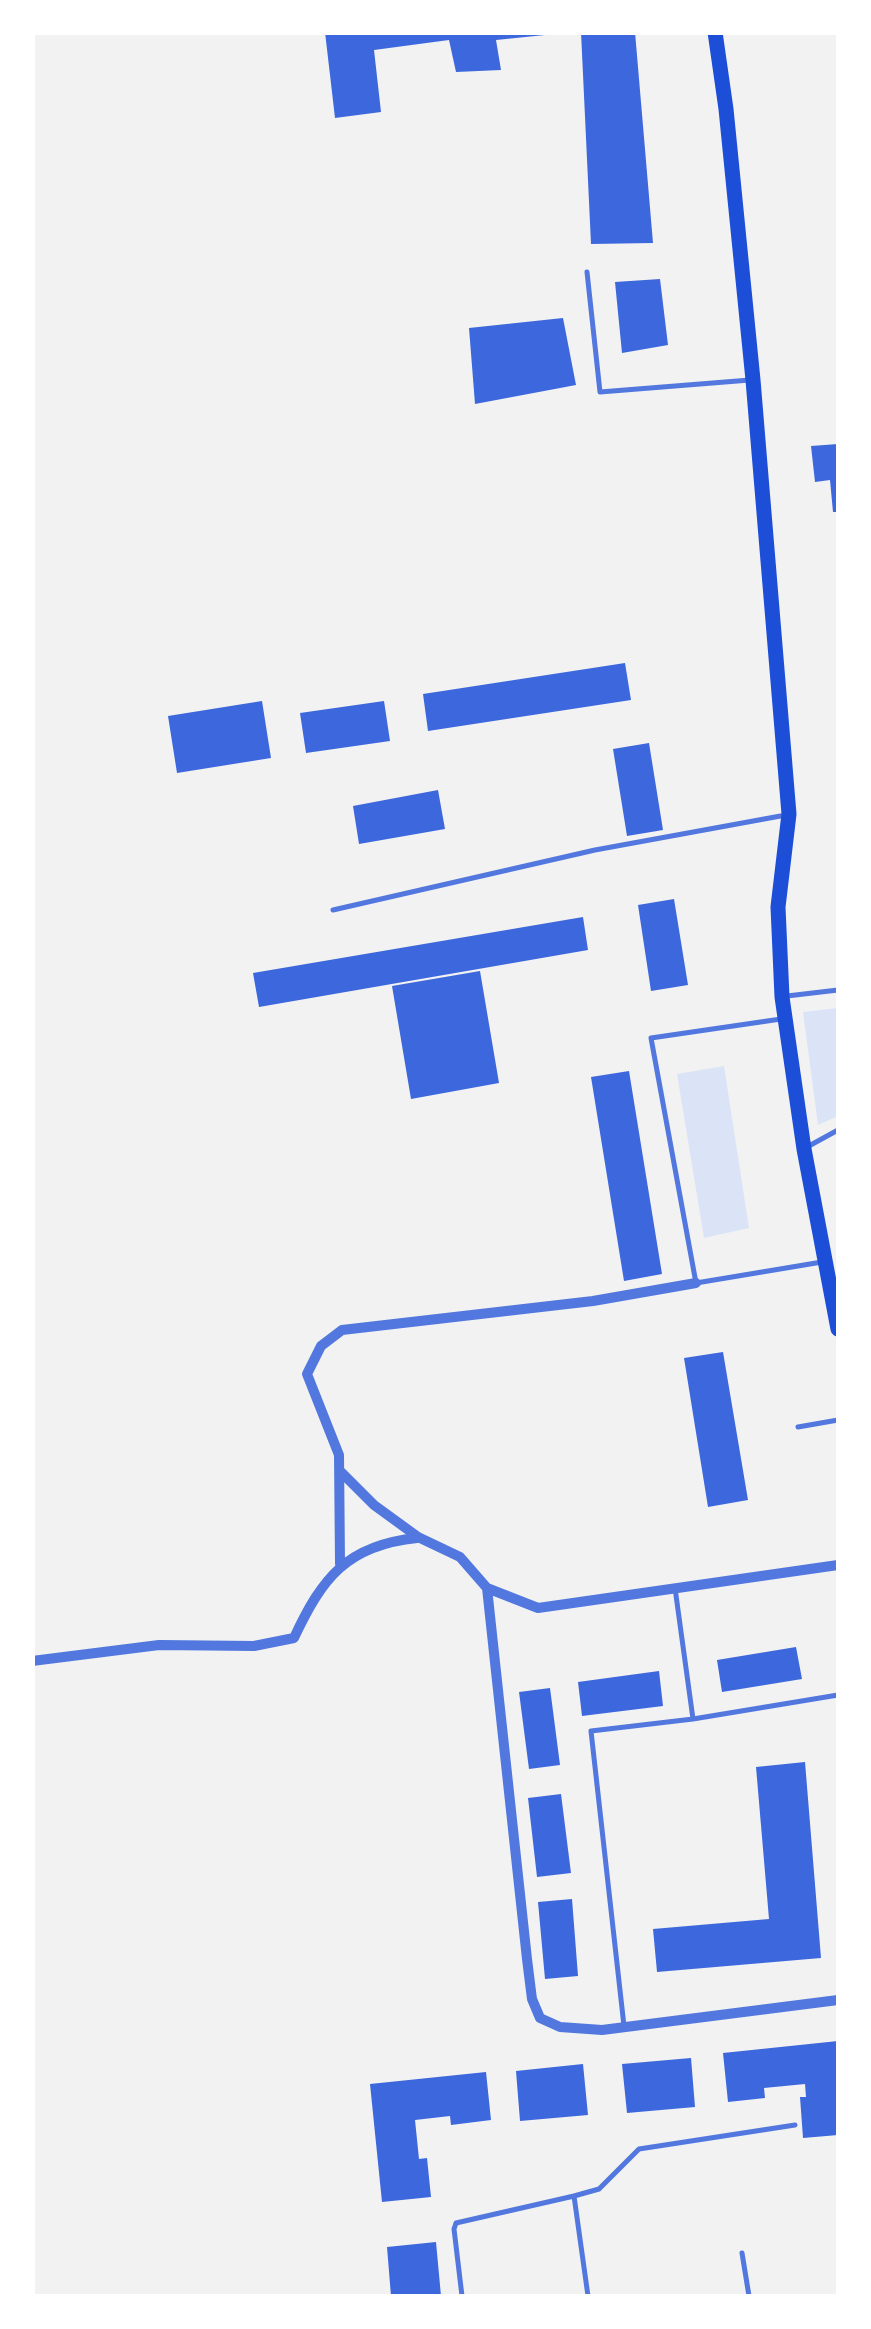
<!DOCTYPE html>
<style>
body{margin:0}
#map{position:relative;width:871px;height:2329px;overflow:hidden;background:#f2f2f2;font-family:Inter,sans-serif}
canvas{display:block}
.frame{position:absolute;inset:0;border:35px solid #fff;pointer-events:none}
</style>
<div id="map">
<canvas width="871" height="2329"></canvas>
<div class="frame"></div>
</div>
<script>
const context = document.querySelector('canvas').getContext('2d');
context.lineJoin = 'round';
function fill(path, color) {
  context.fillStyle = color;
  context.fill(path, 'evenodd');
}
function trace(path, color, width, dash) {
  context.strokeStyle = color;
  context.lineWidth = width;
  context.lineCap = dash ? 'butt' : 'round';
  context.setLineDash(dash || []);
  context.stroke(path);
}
fill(new Path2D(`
 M838 1008V1116L818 1125 803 1012Z
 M724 1066 749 1228 704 1238 677 1074Z`), '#dbe4f7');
fill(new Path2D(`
 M325 32H545V35L496 40 501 70 456 72 449 40 374 50 381 112 335 118Z
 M581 32H635L653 243 591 244Z
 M660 279 668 345 622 353 615 282Z
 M563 318 576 385 475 404 469 328Z
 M838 444V512H833L830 480 815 482 811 446Z
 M625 663 631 700 428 731 423 694Z
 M262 701 271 758 177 773 168 716Z
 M384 701 390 741 306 753 300 713Z
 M649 743 663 830 627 836 613 749Z
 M438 790 445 829 359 844 353 806Z
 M674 899 688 985 651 991 638 905Z
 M583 917 588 950 259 1007 253 973Z
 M480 971 499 1083 411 1099 392 986Z
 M629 1071 662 1274 624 1281 591 1077Z
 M723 1352 748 1500 708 1507 684 1358Z
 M796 1647 802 1679 722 1692 717 1660Z
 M659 1671 663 1706 582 1716 578 1682Z
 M550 1688 560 1765 529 1769 519 1692Z
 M805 1762 821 1958 657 1972 653 1929 769 1919 756 1767Z
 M561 1794 571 1873 537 1877 528 1798Z
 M572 1899 578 1976 545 1979 538 1902Z
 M838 2041V2135L803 2138 800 2097H806L805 2084 764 2088 765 2098 728 2102 723 2053Z
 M691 2058 695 2107 627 2113 622 2064Z
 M583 2064 588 2115 520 2121 516 2071Z
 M486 2072 491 2120 451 2125 450 2116 415 2120 419 2159 427 2158 431 2197 382 2202 370 2084Z
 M436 2242 441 2296H391L387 2247Z`), '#3d67dc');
trace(new Path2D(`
 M587 272 600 392 750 380
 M333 910 595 850 786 815
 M787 996 838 990
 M781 1019 651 1038 696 1283 822 1262
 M807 1147 838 1130
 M798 1427 838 1420
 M675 1588 693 1719
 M624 2026 591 1731 693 1719 838 1695
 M742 2253 749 2296
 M462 2296 454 2229 456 2223 574 2196
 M588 2296 574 2196 599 2189 639 2149 795 2125`), '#5277de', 5);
trace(new Path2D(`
 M341 1472 374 1505 418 1537 460 1557 487 1588 538 1608 838 1565
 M340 1564 339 1455 307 1374 321 1346 342 1330 593 1301 696 1283
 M487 1588 527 1959 532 1999 540 2018 560 2027 602 2030 838 2000
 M32 1661 159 1645 254 1646 294 1638C322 1578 347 1545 417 1538`), '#5277de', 10);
trace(new Path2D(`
 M715 32 726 109 753 380 789 814 778 907 782 997 804 1149 838 1329`), '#1d4ed8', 15);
</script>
